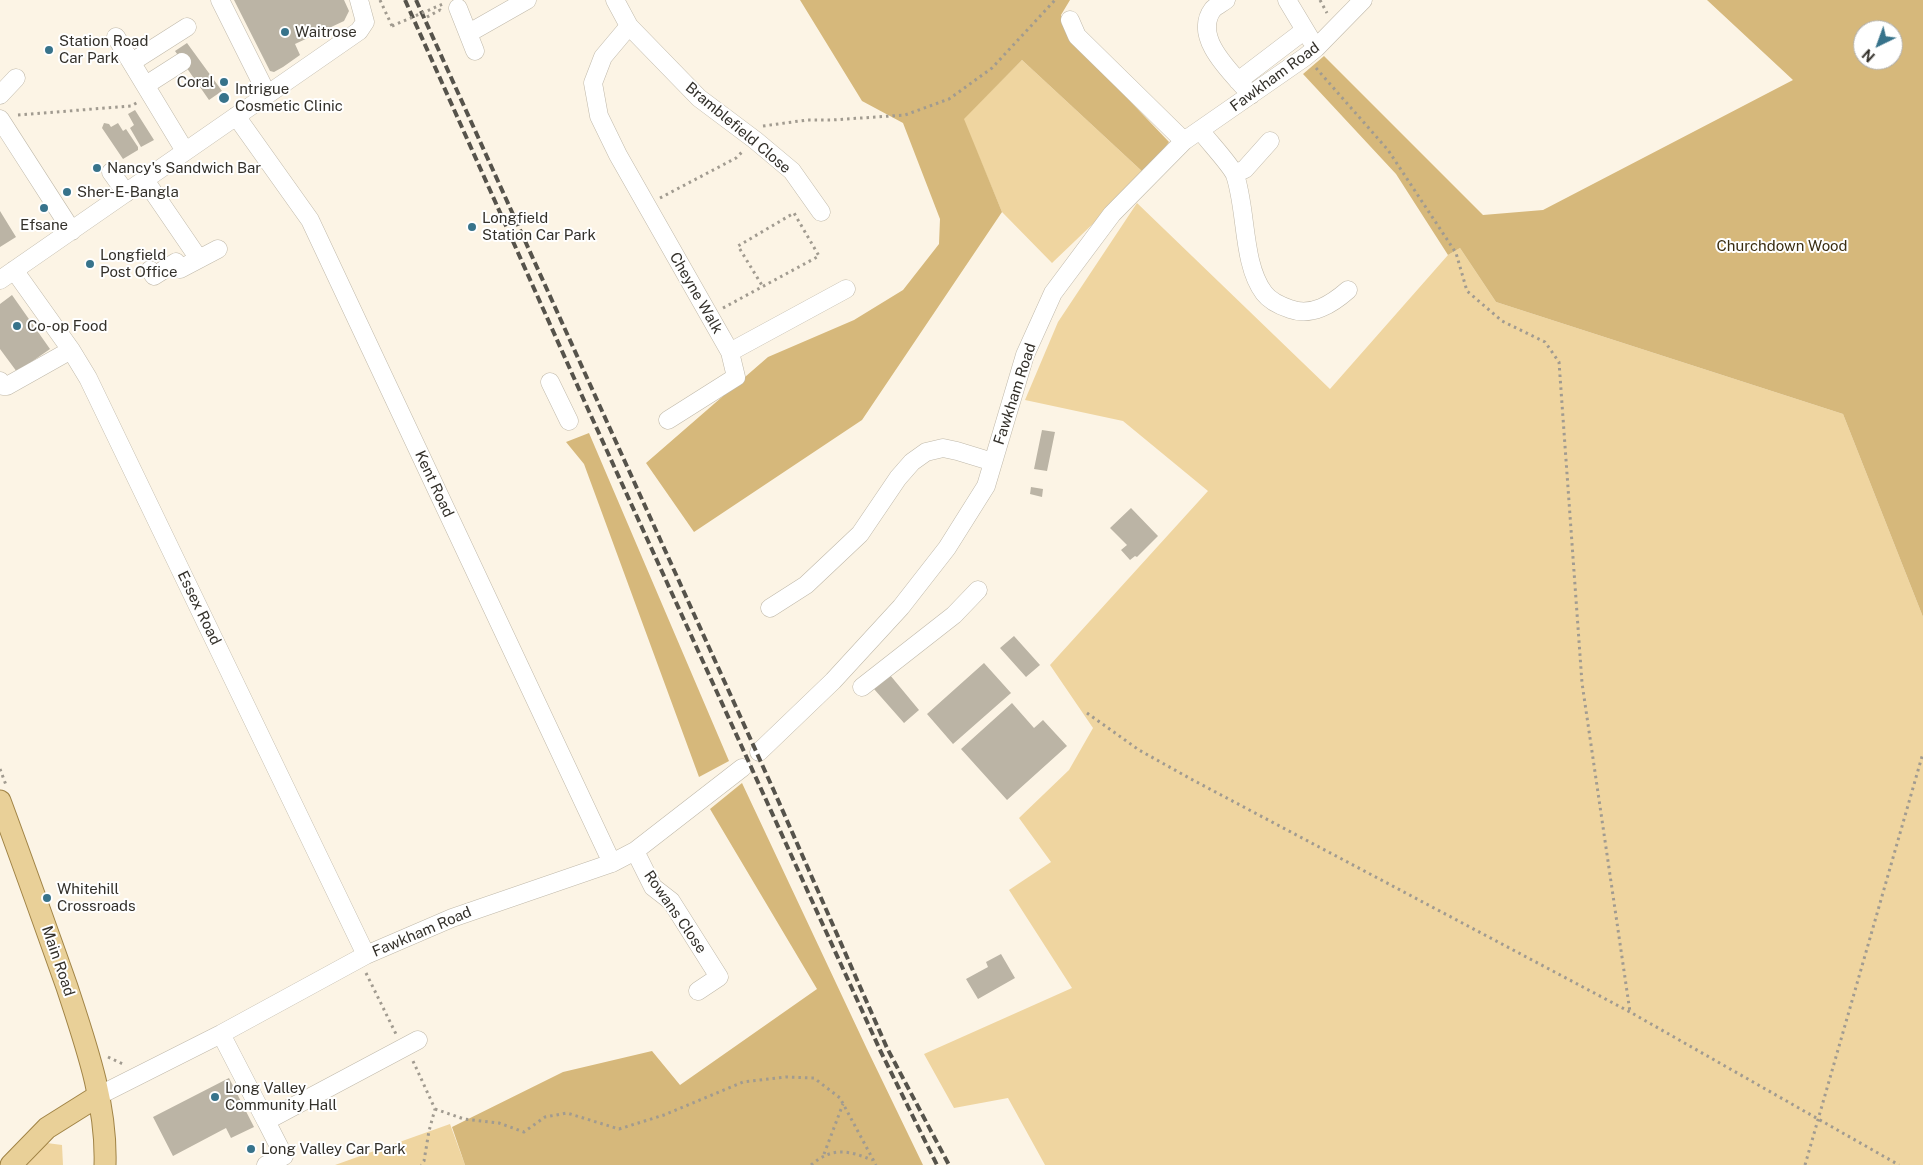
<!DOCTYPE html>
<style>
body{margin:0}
#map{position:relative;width:1923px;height:1165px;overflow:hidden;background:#fcf4e5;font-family:"Public Sans",sans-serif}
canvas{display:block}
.north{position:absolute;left:1853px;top:20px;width:50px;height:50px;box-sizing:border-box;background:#fff;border:1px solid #adacaa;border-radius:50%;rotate:222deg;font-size:14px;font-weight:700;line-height:20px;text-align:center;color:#33302a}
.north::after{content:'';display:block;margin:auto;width:18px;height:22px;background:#37738b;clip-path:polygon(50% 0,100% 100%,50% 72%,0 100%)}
</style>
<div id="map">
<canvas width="1923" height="1165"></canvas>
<div class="north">N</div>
</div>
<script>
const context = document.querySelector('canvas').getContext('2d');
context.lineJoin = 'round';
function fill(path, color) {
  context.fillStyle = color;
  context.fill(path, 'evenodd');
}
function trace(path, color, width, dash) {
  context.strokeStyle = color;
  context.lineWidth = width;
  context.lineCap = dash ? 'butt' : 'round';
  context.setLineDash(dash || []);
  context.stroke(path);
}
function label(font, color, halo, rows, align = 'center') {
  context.font = font + ' "Public Sans",sans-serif';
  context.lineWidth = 4;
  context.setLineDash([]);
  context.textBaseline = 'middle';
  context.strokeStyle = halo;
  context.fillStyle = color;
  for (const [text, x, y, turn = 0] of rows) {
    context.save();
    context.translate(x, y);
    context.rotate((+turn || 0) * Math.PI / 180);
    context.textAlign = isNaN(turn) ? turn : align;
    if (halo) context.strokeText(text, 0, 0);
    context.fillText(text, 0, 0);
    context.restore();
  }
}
fill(new Path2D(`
 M1022 60 1145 174 1052 263 1002 212 963 119Z
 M1137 203 1330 389 1448 255 1460 248 1496 302 1843 414 1923 617V1165H1045L1008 1098 954 1108 924 1054 1072 988 1009 890 1051 862 1019 818 1069 770 1093 728 1050 665 1208 491 1123 421 1025 400 1058 322Z
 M450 1124 465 1165H335Z
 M47 1143 62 1145 63 1165H21Z`), '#efd5a0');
fill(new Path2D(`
 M800 0H1070L1061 15 1070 38 1169 142 1145 174 1022 60 964 119 1002 212 862 420 694 532 646 463 768 357 854 320 903 290 939 244 940 219 903 123 862 101Z
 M1707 0H1923V617L1843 414 1496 302 1460 248 1448 255 1396 174 1303 74 1324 56 1483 215 1543 210 1793 80ZM1863 30H1893V60H1863Z
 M589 433 729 761 699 777 584 464 566 442Z
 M742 783 867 1049 923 1165H465L452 1127 563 1072 652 1051 680 1085 817 989 710 809Z`), '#d6b87b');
fill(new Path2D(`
 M234 0H344L349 11 344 21 295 44 300 55 283 67 274 72 270 71Z
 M187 43 222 91 209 100 175 51Z
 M135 110 154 140 141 147 130 128 134 125 128 114Z
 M104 123 109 124 111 127 118 123 123 131 126 129 138 147V150L123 159 102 128Z
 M0 211 16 237 0 247Z
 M12 295 50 349 17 372 0 349V304Z
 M1042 430 1055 432 1047 471 1034 469Z
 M1031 487 1043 489 1042 497 1030 494Z
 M1131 508 1158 536 1137 557 1135 556 1130 560 1121 550 1127 545 1110 528Z
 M1014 636 1040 665 1026 677 1000 648Z
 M984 663 1011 693 953 744 927 714Z
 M890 675 919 710 904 723 874 689Z
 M1012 703 1034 728 1043 720 1067 746 1007 800 961 749Z
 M1001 954 1015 978 978 999 966 979 988 967 986 962Z
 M229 1078 254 1127 231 1138 226 1128 173 1156 153 1117Z`), '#bbb4a5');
const minor = new Path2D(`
 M220 0 267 94
 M615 0 629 26 699 98 755 140 792 171 821 212
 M1226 0C1222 3 1216 6 1213 9 1191 38 1234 75 1251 95
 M1287 0 1311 40
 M458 8 475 51
 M1070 20 1077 36 1184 141
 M629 26 603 57 593 83 599 116 618 155 730 352 736 377 668 420
 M469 33 527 0
 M116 37 185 151
 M132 62 187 27
 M1238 81 1305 30
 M146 85 182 62
 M0 95 16 78
 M236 116 310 220 612 863
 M0 119 72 231
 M1200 130C1208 141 1231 165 1235 175 1247 210 1242 264 1264 293 1270 301 1281 306 1290 309 1312 317 1332 304 1348 290
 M111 172 126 193
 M1235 174 1245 169 1270 141
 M145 180 199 259
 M14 270 71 350 88 378 366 955
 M150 270 154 276 176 262 180 269 218 249
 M0 280 359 31 365 22 359 0
 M730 352 846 289
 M0 381 3 386H7L71 350
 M550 382 569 421
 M770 608 806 585 860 534 898 478 912 462 926 452 943 448 957 451 993 462
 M862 687 954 615 978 590
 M759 752 833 681 901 607 947 548 986 486 1025 355 1053 293 1112 214 1184 141 1305 57 1316 48 1363 0
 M635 851 653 887 671 901 719 977 698 991
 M221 1034 266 1121 418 1040
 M98 1096 221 1034 366 955 452 918 612 863 635 851 742 768
 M266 1121 284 1156 266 1165`);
const major = new Path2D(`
 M0 801C23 863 45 925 67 987 86 1045 107 1104 105 1165
 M11 1165 47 1128 98 1096`);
trace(minor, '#bfb8a9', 19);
trace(major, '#a08345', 23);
trace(new Path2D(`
 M380 0 392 26
 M1320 0 1327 13
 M427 17 440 10 442 13
 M1316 68 1388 150 1456 253 1467 291 1502 321 1545 342 1559 362 1582 683 1630 1012
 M18 115 131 106 138 102
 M763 126 807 120H832L905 115 949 99 992 68 1055 0
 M660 198 736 158 743 151
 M723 308 819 256 794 213 738 246 763 287
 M1087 713 1139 750 1191 779 1630 1012 1899 1165
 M0 769 6 785
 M366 973 396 1034
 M108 1057 123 1064
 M413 1061 435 1109 429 1131 424 1161 421 1165
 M435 1109 464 1119 499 1123 524 1132 545 1117 567 1113 619 1129 664 1115 743 1082 786 1077 814 1078 840 1098 876 1165
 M824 1154 843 1104
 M811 1165C832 1147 848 1150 872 1160
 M1805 1165 1923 753`), '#a19b90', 3, [2.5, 4]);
trace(minor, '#fff', 18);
trace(major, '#e9d098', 21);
trace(new Path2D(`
 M405 0 587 407 880 1050 937 1165
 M416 0 774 791 887 1048 949 1165`), '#56534b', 4, [8, 4]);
trace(new Path2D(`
 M392 26 443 4`), '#a19b90', 3, [2.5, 4]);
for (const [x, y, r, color] of [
 [285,32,5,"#37738b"],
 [49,50,5,"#37738b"],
 [224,82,5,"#37738b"],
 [224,98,6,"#37738b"],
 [97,168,5,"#37738b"],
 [67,192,5,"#37738b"],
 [44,208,5,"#37738b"],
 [472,227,5,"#37738b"],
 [90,264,5,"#37738b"],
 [17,326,5,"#37738b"],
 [47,898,5,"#37738b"],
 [215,1097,5,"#37738b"],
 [251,1149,5,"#37738b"]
]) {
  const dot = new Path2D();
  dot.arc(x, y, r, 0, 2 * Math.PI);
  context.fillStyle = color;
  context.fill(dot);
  trace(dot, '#fff', 2);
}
label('15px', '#33302a', '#fff', [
 ["Waitrose",295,32],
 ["Station Road",59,41],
 ["Car Park",59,58],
 ["Coral",214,82,"right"],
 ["Intrigue",235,89],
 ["Cosmetic Clinic",235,106],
 ["Nancy's Sandwich Bar",107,168],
 ["Sher-E-Bangla",77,192],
 ["Longfield",482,218],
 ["Station Car Park",482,235],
 ["Efsane",44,225,"center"],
 ["Longfield",100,255],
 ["Post Office",100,272],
 ["Co-op Food",27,326],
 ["Whitehill",57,889],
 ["Crossroads",57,906],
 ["Long Valley",225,1088],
 ["Community Hall",225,1105],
 ["Long Valley Car Park",261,1149]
], 'left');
label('15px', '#33302a', '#fff', [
 ["Fawkham Road",1275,77,-36],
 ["Bramblefield Close",738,128,40],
 ["Cheyne Walk",696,293,60],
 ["Fawkham Road",1015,394,-72],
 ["Kent Road",434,484,65],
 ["Essex Road",199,608,64],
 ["Rowans Close",675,912,55],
 ["Fawkham Road",422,932,-23],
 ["Main Road",58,961,71]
]);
label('15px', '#3a2d11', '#fff', [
 ["Churchdown Wood",1782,246]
]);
</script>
